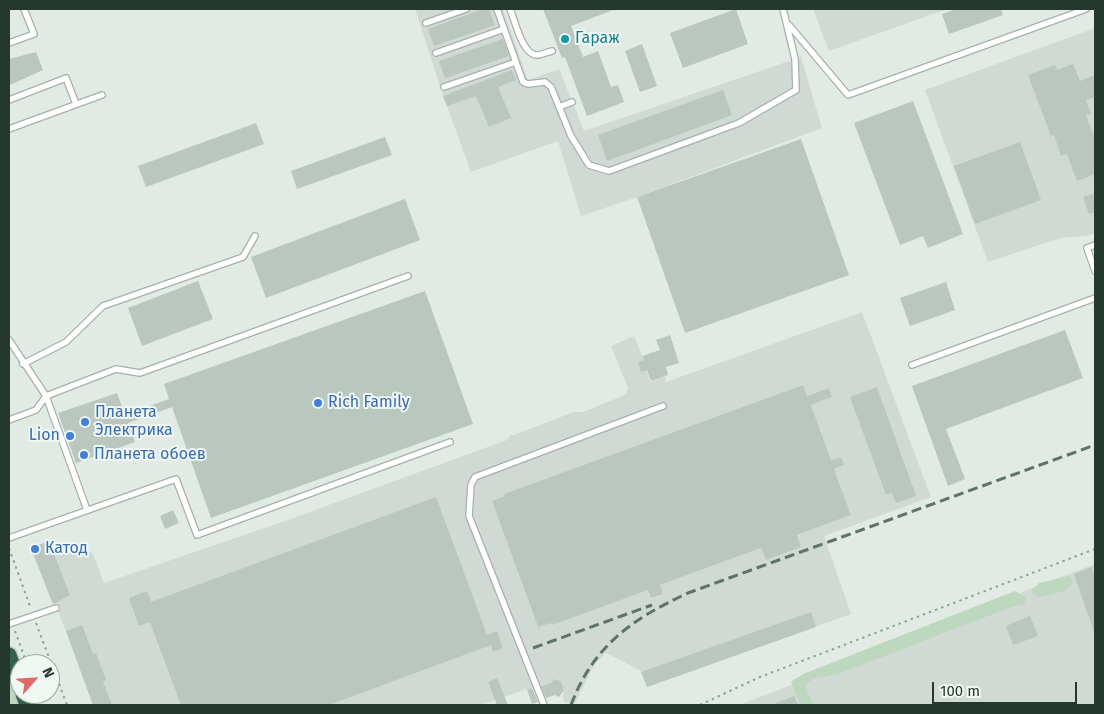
<!DOCTYPE html>
<meta charset="utf-8">
<style>
body{margin:0}
#map{position:relative;width:1104px;height:714px;overflow:hidden;background:#e2eae4;font-family:"Fira Sans",sans-serif}
canvas{display:block}
.frame{position:absolute;inset:0;border:10px solid #24382e;pointer-events:none}
.north{position:absolute;left:10px;top:654px;width:50px;height:50px;box-sizing:border-box;background:#f1f7f3;border:1px solid #9faba4;border-radius:50%;rotate:64deg;font-size:14px;font-weight:700;line-height:20px;text-align:center;color:#24382e}
.north::after{content:'';display:block;margin:auto;width:18px;height:22px;background:#e06a6a;clip-path:polygon(50% 0,100% 100%,50% 72%,0 100%)}
.scale{position:absolute;left:932px;top:682px;width:145px;height:22px;box-sizing:border-box;border:2px solid #24382e;border-top:0;padding-left:6px;font-size:15px;line-height:18px;white-space:nowrap;color:#24382e;-webkit-text-stroke:4px #f1f7f3;paint-order:stroke}
</style>
<div id="map">
<canvas width="1104" height="714"></canvas>
<div class="frame"></div>
<div class="north">N</div>
<div class="scale">100 m</div>
</div>
<script>
const context = document.querySelector('canvas').getContext('2d');
context.lineJoin = 'round';
function fill(path, color) {
  context.fillStyle = color;
  context.fill(path, 'evenodd');
}
function trace(path, color, width, dash) {
  context.strokeStyle = color;
  context.lineWidth = width;
  context.lineCap = dash ? 'butt' : 'round';
  context.setLineDash(dash || []);
  context.stroke(path);
}
function label(font, color, halo, rows, align = 'center') {
  context.font = font + ' "Fira Sans",sans-serif';
  context.lineWidth = 4;
  context.setLineDash([]);
  context.textBaseline = 'middle';
  context.strokeStyle = halo;
  context.fillStyle = color;
  for (const [text, x, y, turn = 0] of rows) {
    context.save();
    context.translate(x, y);
    context.rotate((+turn || 0) * Math.PI / 180);
    context.textAlign = isNaN(turn) ? turn : align;
    if (halo) context.strokeText(text, 0, 0);
    context.fillText(text, 0, 0);
    context.restore();
  }
}
fill(new Path2D(`
 M415 9H503L528 80 559 69 584 131 801 57 822 128 637 197 581 216 558 141 471 172 443 95Z
 M813 9H947L829 51Z
 M1095 28V233L1087 236 1060 238 988 262 925 90Z
 M862 312 931 497 824 536 851 614 647 687 641 671 606 653 595 663 574 705 563 701 564 690 561 681 553 679 551 683 527 689 481 705H93L66 631 54 601 52 602 31 548 49 541 55 555 78 546 93 554 104 583 285 521 507 440 510 435H515L573 412H583L625 395 628 388 611 346 634 336 644 360 638 362 647 370 650 382 665 376 666 382ZM803 385 807 396 828 388 832 397 811 405 831 460 841 457 844 465 834 469 851 515 797 535 801 547 766 560 761 548 660 585 663 594 651 598 648 590 538 627 492 501 505 496V494ZM877 387 912 486 886 495 851 397Z
 M1095 564V705H739L794 684 792 680Z`), '#d0d9d3');
fill(new Path2D(`
 M1070 576 1073 583 1065 591 1040 597 1033 594 1032 590 1039 583Z
 M1015 591 1027 598 1024 604 1014 606 838 674 813 679 805 685 813 705H801L791 682 803 674Z
 M9 672 21 705H9Z`), '#bdd8be');
fill(new Path2D(`
 M483 9H489L495 25 434 46 428 29Z
 M543 9H616L571 26 583 57 598 51 611 87 618 85 624 102 587 116 565 57 562 58Z
 M736 9 748 44 683 68 670 33Z
 M957 9H1001L1003 15 949 34 942 14Z
 M503 39 509 56 445 78 439 61Z
 M642 44 657 86 640 92 625 51Z
 M36 52 43 70 10 85 9 59Z
 M1073 64 1080 81 1095 75V97L1086 100 1091 114 1086 115 1095 139V174L1077 181 1067 154 1061 156 1054 135 1051 136 1028 75 1055 65 1057 70Z
 M512 70 516 80 498 87 511 118 489 127 476 96 447 106 443 96Z
 M723 90 732 115 607 161 598 135Z
 M913 101 963 234 928 248 923 236 900 245 854 123Z
 M256 123 264 144 146 187 138 166Z
 M385 137 392 155 297 189 291 171Z
 M801 139 849 275 685 333 637 197Z
 M1020 142 1041 200 975 224 954 166Z
 M1095 193V212L1089 214 1083 197Z
 M405 199 420 240 266 298 251 257Z
 M198 281 213 319 142 346 128 308Z
 M946 282 955 310 910 326 900 298Z
 M425 291 473 424 211 518 172 407 128 423 135 442 76 463 58 413 117 393 125 415 169 399 164 384Z
 M1065 330 1083 378 946 429 965 479 948 486 912 386Z
 M670 335 679 363 666 367 668 375 651 381 647 370 641 372 638 362 644 360 642 356 660 350 656 340Z
 M803 385 807 396 829 388 832 397 811 405 831 460 841 457 844 465 834 469 851 515 797 535 801 547 766 560 761 548 660 585 663 594 651 598 648 590 552 625 551 623 538 627 492 501 505 496 504 494Z
 M877 387 916 496 896 503 892 493 886 495 850 397Z
 M436 497 487 635 497 631 503 648 493 652 491 645 329 705H181L150 622 139 626 129 598 147 591 151 602Z
 M173 510 179 523 165 529 160 516Z
 M49 541 70 595 54 604 52 602 31 548Z
 M1092 567 1093 572H1095L1094 632 1074 574Z
 M811 612 816 627 647 687 641 672Z
 M1030 616 1038 636 1013 645 1006 626Z
 M82 625 93 654 96 653 106 680 103 681 112 705H93L66 631Z
 M497 678 508 705H497L488 682Z
 M553 679 561 681 564 690 559 697 555 695 546 698 541 686 551 683Z
 M532 688 538 702 532 704 527 689Z
 M794 696 798 705H771Z`), '#bac7bf');
const lane = new Path2D(`
 M497 9 523 82 528 84 545 82 551 87 571 136 589 165 609 171 739 123 796 90 795 59 783 9
 M510 9C515 20 522 55 537 55 541 55 547 52 552 51
 M426 23 466 9
 M789 25 848 95 1086 9
 M9 43 34 34 24 9
 M436 53 504 29
 M444 87 516 62
 M9 100 66 78 76 104
 M559 107 572 102
 M9 129 102 95
 M1095 245 1087 248 1095 271
 M9 340 46 396 36 410 9 420
 M23 364 66 342 103 306 243 257 255 236
 M912 365 1095 298
 M87 510 46 396 116 369 140 373 408 276
 M9 538 176 479 197 535 450 442
 M9 624 56 608
 M544 705 469 516 471 485 475 477 663 406`);
const highway = new Path2D(`
 M9 655 20 686
 M23 694 27 705`);
trace(lane, '#a5b1aa', 8);
trace(highway, '#c2c7c4', 18);
trace(new Path2D(`
 M9 548 31 609
 M36 623 67 705
 M15 631 27 664
 M37 694 41 705
 M700 705 760 677 1095 549`), '#86a995', 2, [2.5, 4]);
trace(lane, '#fff', 5.5);
trace(highway, '#34614c', 15);
trace(new Path2D(`
 M533 648 652 605
 M571 705C593 646 632 619 688 593L1095 445`), '#5e7469', 3, [10, 5]);
for (const [x, y, r, color] of [
 [565,39,5,"#0f9aa8"],
 [318,403,5,"#3f7fe0"],
 [85,422,5,"#3f7fe0"],
 [70,436,5,"#3f7fe0"],
 [84,455,5,"#3f7fe0"],
 [35,549,5,"#3f7fe0"]
]) {
  const dot = new Path2D();
  dot.arc(x, y, r, 0, 2 * Math.PI);
  context.fillStyle = color;
  context.fill(dot);
  trace(dot, '#f1f7f3', 2);
}
label('16px', '#0d838f', '#f1f7f3', [
 ["Гараж",575,39]
], 'left');
label('16px', '#366cbe', '#f1f7f3', [
 ["Rich Family",328,403],
 ["Планета",95,413],
 ["Электрика",95,431],
 ["Lion",60,436,"right"],
 ["Планета обоев",94,455],
 ["Катод",45,549]
], 'left');
</script>
